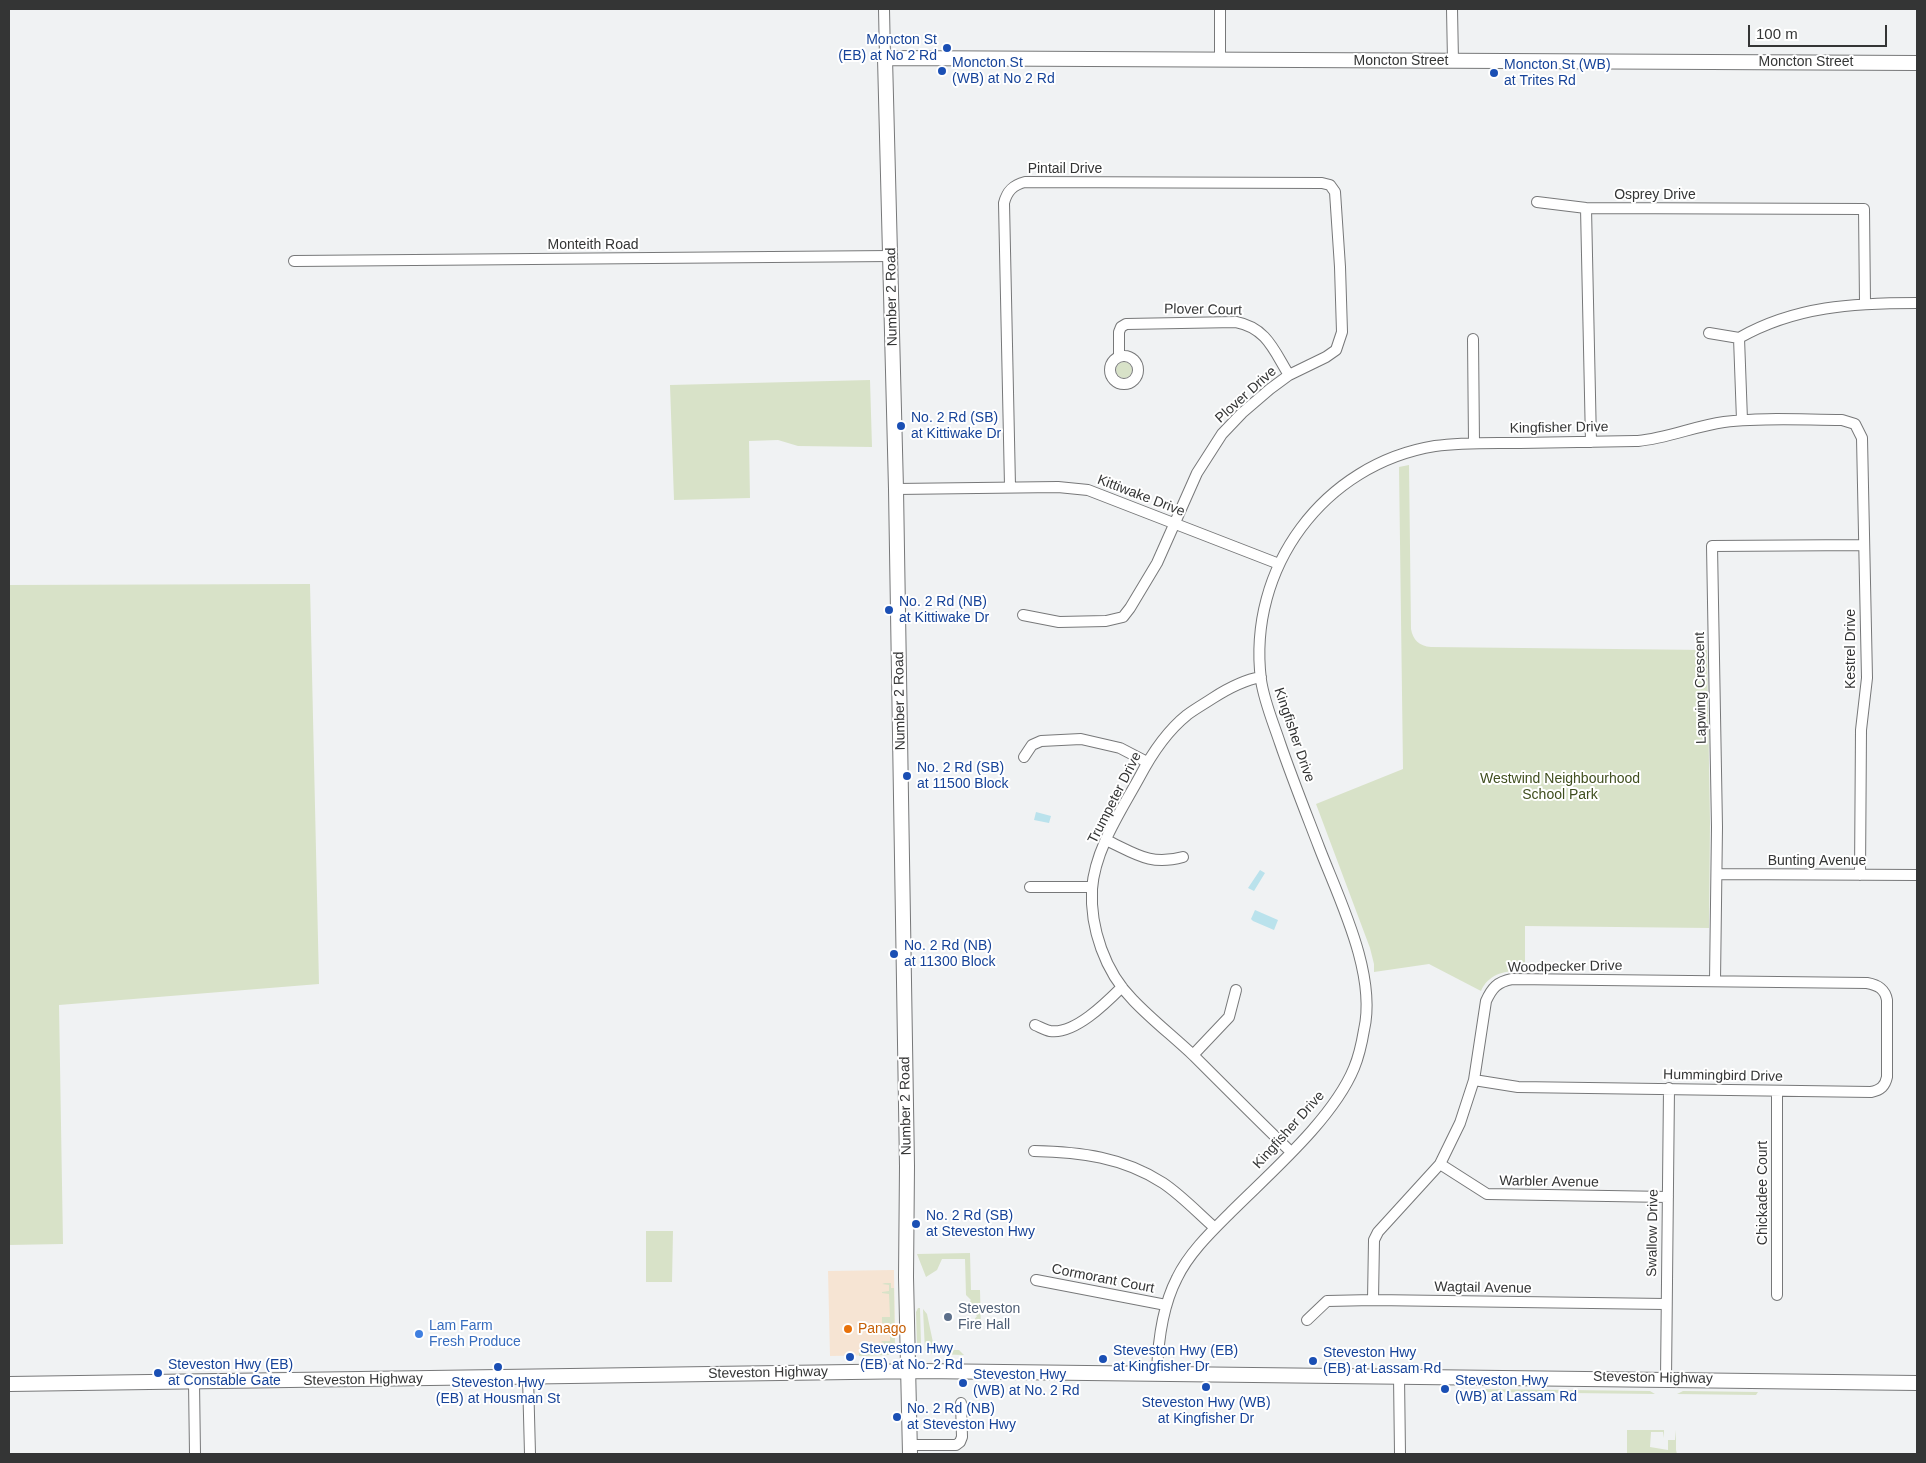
<!DOCTYPE html>
<style>
body{margin:0}
#map{position:relative;width:1926px;height:1463px;overflow:hidden;background:#f0f2f3;font-family:Arial,sans-serif}
canvas{display:block}
.frame{position:absolute;inset:0;border:10px solid #343535;pointer-events:none}
.scale{position:absolute;left:1748px;top:25px;width:139px;height:22px;box-sizing:border-box;border:2px solid #343535;border-top:0;padding-left:6px;font-size:15px;line-height:18px;white-space:nowrap;color:#343535;-webkit-text-stroke:4px #fff;paint-order:stroke}
</style>
<div id="map">
<canvas width="1926" height="1463"></canvas>
<div class="frame"></div>
<div class="scale">100 m</div>
</div>
<script>
const context = document.querySelector('canvas').getContext('2d');
context.lineJoin = 'round';
function fill(path, color) {
  context.fillStyle = color;
  context.fill(path, 'evenodd');
}
function trace(path, color, width, dash) {
  context.strokeStyle = color;
  context.lineWidth = width;
  context.lineCap = dash ? 'butt' : 'round';
  context.setLineDash(dash || []);
  context.stroke(path);
}
function label(font, color, halo, rows, align = 'center') {
  context.font = font + ' Arial,sans-serif';
  context.lineWidth = 4;
  context.setLineDash([]);
  context.textBaseline = 'middle';
  context.strokeStyle = halo;
  context.fillStyle = color;
  for (const [text, x, y, turn = 0] of rows) {
    context.save();
    context.translate(x, y);
    context.rotate((+turn || 0) * Math.PI / 180);
    context.textAlign = isNaN(turn) ? turn : align;
    if (halo) context.strokeText(text, 0, 0);
    context.fillText(text, 0, 0);
    context.restore();
  }
}
fill(new Path2D(`
 M894 1270 895 1346 893 1351 885 1355 830 1356 828 1271Z`), '#f6e4d3');
fill(new Path2D(`
 M1116 370a8 8 0 1 1 16 0a8 8 0 1 1-16 0Z
 M870 380 872 447 798 446 778 440 749 441 750 498 674 500 670 385Z
 M1409 465 1411 629C1413 640 1419 646 1431 647L1707 650 1710 822 1709 928 1525 926V971C1507 970 1489 973 1481 991L1429 964 1374 972V964L1370 948 1316 804 1403 769 1399 467Z
 M310 584 319 984 59 1005 63 1244 9 1245V585Z
 M646 1231H673L672 1282H646Z
 M970 1253 971 1290H980L981 1329 973 1321 977 1316 966 1305 971 1300 966 1295 965 1259H942L937 1270 926 1277 917 1254Z
 M885 1283H891V1288H894L895 1348H890L881 1341H890V1323H882V1317H890L889 1294 882 1293V1292L889 1291V1285L882 1284Z
 M918 1308H920L921 1344H917L916 1312Z
 M923 1309 927 1314 934 1347 940 1350H959L964 1355 933 1354 925 1351Z
 M880 1343 888 1350 889 1355 859 1356V1352L871 1351Z
 M1484 1389 1650 1391 1655 1394 1488 1392Z
 M1683 1391 1758 1392 1756 1395 1677 1394Z
 M1627 1430H1664V1438L1663 1432H1651L1650 1447 1668 1450V1440H1675L1676 1430V1450L1677 1454H1627Z`), '#d8e2c8');
fill(new Path2D(`
 M1036 812 1051 816 1049 823 1034 820Z
 M1260 870 1265 873 1254 891 1248 888Z
 M1255 910 1278 920 1274 930 1253 921 1251 919Z`), '#bae2ec');
const street = new Path2D(`
 M884 9 885 58
 M1220 9V60
 M1452 9 1453 61
 M1537 202 1586 208 1864 209 1865 303
 M1586 208 1591 442
 M294 261 891 256
 M1709 333 1739 338
 M1473 339 1474 443
 M1110 370a14 14 0 1 1 28 0a14 14 0 1 1-28 0Z
 M1119 357V332L1121 327 1126 324 1236 322C1267 328 1274 351 1289 375
 M1742 420 1739 338C1795 306 1854 303 1917 303
 M1010 486 1004 203C1007 191 1013 185 1025 182L1322 183 1330 185 1335 192 1340 267 1342 332 1336 350 1326 357 1289 375 1270 389 1242 413 1222 434 1197 473 1157 563 1130 608 1123 617 1106 621 1059 622 1023 615
 M896 489 1058 487 1088 490 1279 564
 M1261 677C1244 680 1227 689 1213 698 1204 704 1195 709 1187 715 1167 731 1151 755 1139 778 1121 811 1095 849 1092 889 1090 928 1105 972 1133 1000 1152 1020 1174 1037 1194 1056 1226 1088 1258 1120 1291 1152
 M1024 757 1032 745 1041 741 1081 739 1120 748 1147 762
 M1106 840C1136 854 1150 866 1183 857
 M1717 874 1917 875
 M1030 887H1092
 M1715 981 1717 827 1712 546 1864 545
 M1035 1025C1040 1027 1045 1030 1050 1031 1074 1035 1106 1003 1122 987
 M1193 1055 1229 1017 1236 990
 M1034 1151C1080 1152 1123 1157 1163 1183 1181 1195 1198 1213 1215 1228
 M1440 1164 1487 1194 1668 1197
 M1036 1280 1166 1305
 M1777 1295V1091
 M1373 1300 1374 1240 1378 1232 1440 1164 1460 1123 1474 1080 1486 1001C1492 988 1497 982 1512 979L1867 983C1878 985 1885 989 1887 1000V1077C1885 1086 1881 1090 1871 1092L1518 1087 1474 1080
 M1307 1320 1327 1301 1373 1300 1665 1304
 M1157 1373C1158 1341 1162 1307 1177 1278 1189 1253 1211 1232 1231 1212 1271 1172 1333 1119 1354 1068 1359 1056 1362 1042 1364 1030 1377 974 1339 899 1319 847 1306 813 1292 778 1280 743 1273 722 1264 701 1261 680 1247 568 1324 464 1435 446 1463 442 1492 443 1520 443 1560 442 1599 442 1638 441 1668 438 1695 426 1724 422 1763 417 1804 420 1842 420L1855 424 1862 438 1867 678 1861 730 1860 875
 M1399 1376 1400 1454
 M528 1377 530 1454
 M1666 1379 1669 1088
 M194 1382 195 1454
 M909 1445H956L960 1442 962 1437 961 1403`);
const secondary = new Path2D(`
 M9 1384 921 1371 1917 1383
 M910 1454 906 1277 907 1166 896 489 885 58 1917 63`);
trace(street, '#777879', 12);
trace(secondary, '#777879', 16);
trace(street, '#fff', 10);
trace(secondary, '#fff', 14);
for (const [x, y, r, color] of [
 [947,48,5,"#1a4fb4"],
 [942,71,5,"#1a4fb4"],
 [1494,73,5,"#1a4fb4"],
 [901,426,5,"#1a4fb4"],
 [889,610,5,"#1a4fb4"],
 [907,776,5,"#1a4fb4"],
 [894,954,5,"#1a4fb4"],
 [916,1224,5,"#1a4fb4"],
 [948,1317,5,"#5c6f8a"],
 [848,1329,5,"#e8710a"],
 [419,1334,5,"#3f7fe0"],
 [850,1357,5,"#1a4fb4"],
 [1103,1359,5,"#1a4fb4"],
 [1313,1361,5,"#1a4fb4"],
 [498,1367,5,"#1a4fb4"],
 [158,1373,5,"#1a4fb4"],
 [963,1383,5,"#1a4fb4"],
 [1206,1387,5,"#1a4fb4"],
 [1445,1389,5,"#1a4fb4"],
 [897,1417,5,"#1a4fb4"]
]) {
  const dot = new Path2D();
  dot.arc(x, y, r, 0, 2 * Math.PI);
  context.fillStyle = color;
  context.fill(dot);
  trace(dot, '#fff', 2);
}
label('14px', '#164399', '#fff', [
 ["Moncton St",937,40,"right"],
 ["(EB) at No 2 Rd",937,56,"right"],
 ["Moncton St",952,63],
 ["(WB) at No 2 Rd",952,79],
 ["Moncton St (WB)",1504,65],
 ["at Trites Rd",1504,81],
 ["No. 2 Rd (SB)",911,418],
 ["at Kittiwake Dr",911,434],
 ["No. 2 Rd (NB)",899,602],
 ["at Kittiwake Dr",899,618],
 ["No. 2 Rd (SB)",917,768],
 ["at 11500 Block",917,784],
 ["No. 2 Rd (NB)",904,946],
 ["at 11300 Block",904,962],
 ["No. 2 Rd (SB)",926,1216],
 ["at Steveston Hwy",926,1232],
 ["Steveston Hwy",860,1349],
 ["(EB) at No. 2 Rd",860,1365],
 ["Steveston Hwy (EB)",1113,1351],
 ["at Kingfisher Dr",1113,1367],
 ["Steveston Hwy",1323,1353],
 ["(EB) at Lassam Rd",1323,1369],
 ["Steveston Hwy (EB)",168,1365],
 ["at Constable Gate",168,1381],
 ["Steveston Hwy",973,1375],
 ["(WB) at No. 2 Rd",973,1391],
 ["Steveston Hwy",1455,1381],
 ["(WB) at Lassam Rd",1455,1397],
 ["Steveston Hwy",498,1383,"center"],
 ["(EB) at Housman St",498,1399,"center"],
 ["Steveston Hwy (WB)",1206,1403,"center"],
 ["at Kingfisher Dr",1206,1419,"center"],
 ["No. 2 Rd (NB)",907,1409],
 ["at Steveston Hwy",907,1425]
], 'left');
label('14px', '#343535', '#fff', [
 ["Moncton Street",1401,61],
 ["Moncton Street",1806,62],
 ["Pintail Drive",1065,169],
 ["Osprey Drive",1655,195],
 ["Monteith Road",593,245],
 ["Number 2 Road",892,297,-91],
 ["Plover Court",1203,310,1],
 ["Plover Drive",1246,395,-42],
 ["Kingfisher Drive",1559,428,-1],
 ["Kittiwake Drive",1141,496,21],
 ["Kestrel Drive",1851,649,-90],
 ["Lapwing Crescent",1701,688,-91],
 ["Number 2 Road",900,701,-91],
 ["Kingfisher Drive",1294,735,71],
 ["Trumpeter Drive",1115,798,-63],
 ["Bunting Avenue",1817,861],
 ["Woodpecker Drive",1565,967,-1],
 ["Hummingbird Drive",1723,1076,1],
 ["Number 2 Road",906,1106,-91],
 ["Kingfisher Drive",1289,1130,-48],
 ["Warbler Avenue",1549,1182,1],
 ["Chickadee Court",1763,1193,-90],
 ["Swallow Drive",1653,1233,-89],
 ["Cormorant Court",1103,1279,11],
 ["Wagtail Avenue",1483,1288,1],
 ["Steveston Highway",768,1373,-1],
 ["Steveston Highway",1653,1378,1],
 ["Steveston Highway",363,1380,-1]
]);
label('14px', '#404f1f', '#fff', [
 ["Westwind Neighbourhood",1560,779],
 ["School Park",1560,795]
]);
label('14px', '#4e5e75', '#fff', [
 ["Steveston",958,1309],
 ["Fire Hall",958,1325]
], 'left');
label('14px', '#366cbe', '#fff', [
 ["Lam Farm",429,1326],
 ["Fresh Produce",429,1342]
], 'left');
label('14px', '#c56008', '#fff', [
 ["Panago",858,1329]
], 'left');
</script>
